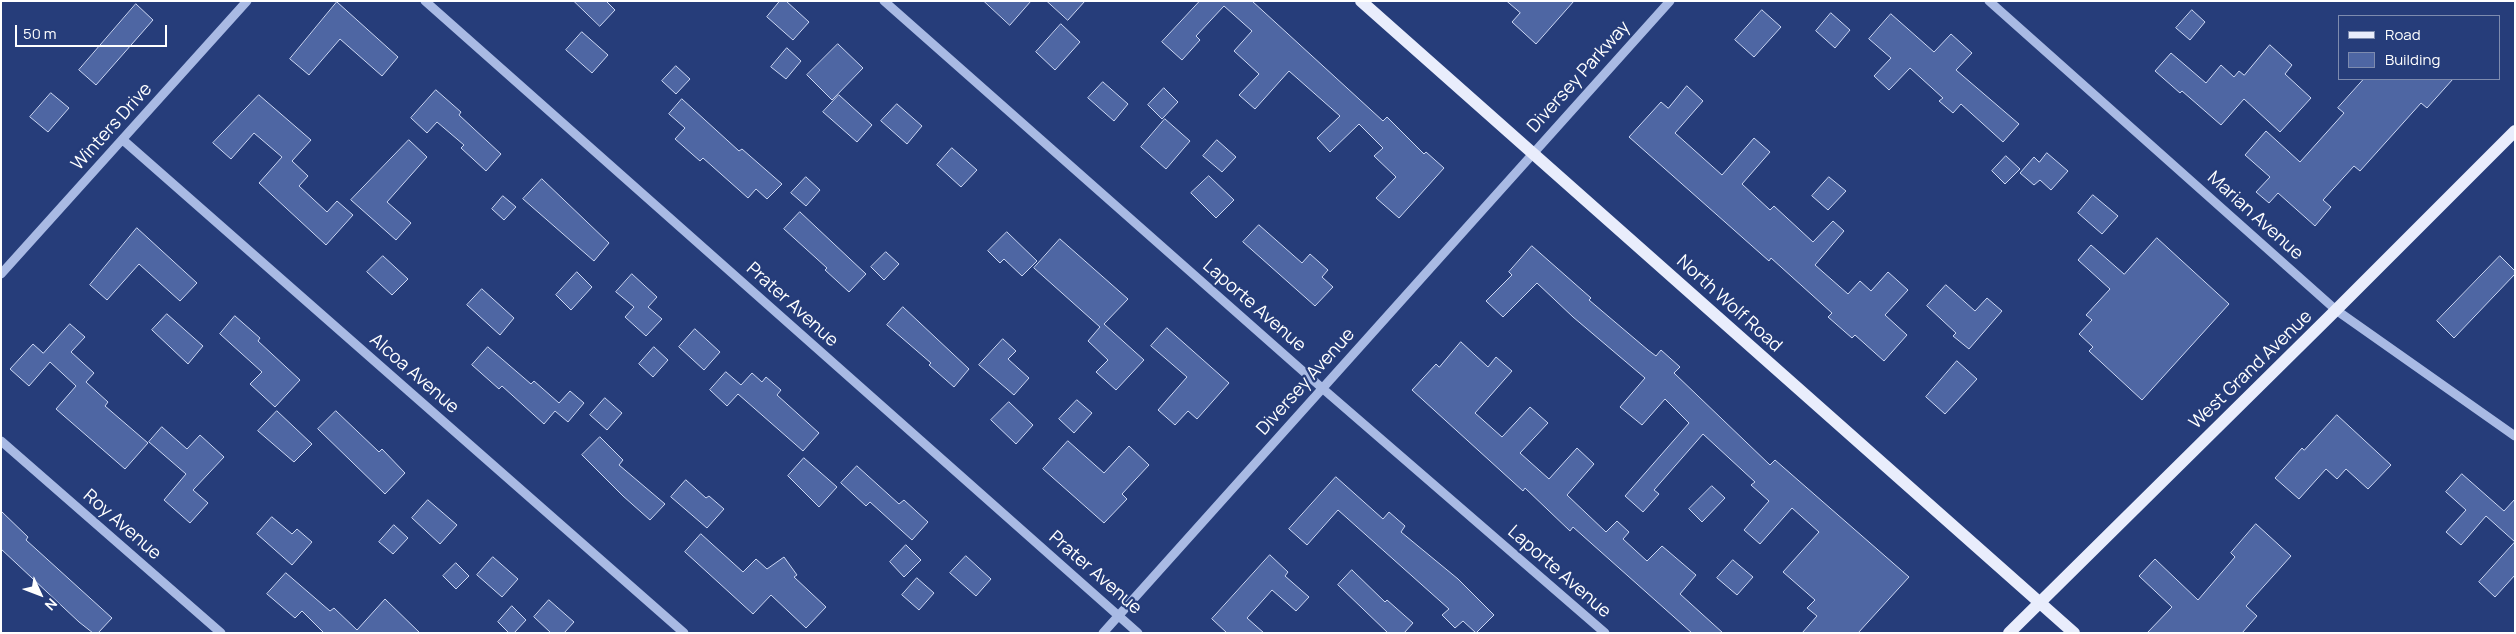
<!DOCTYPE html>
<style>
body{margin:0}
#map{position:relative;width:2516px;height:634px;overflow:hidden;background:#263d7a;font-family:Manrope,sans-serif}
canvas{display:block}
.frame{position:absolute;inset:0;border:2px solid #fff;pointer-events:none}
.legend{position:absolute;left:2338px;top:15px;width:162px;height:65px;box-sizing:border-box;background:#263d7a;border:1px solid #7d8baf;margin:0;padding:6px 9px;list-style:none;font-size:15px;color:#fff}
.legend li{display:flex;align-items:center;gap:10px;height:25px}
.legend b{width:25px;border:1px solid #7d8baf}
.north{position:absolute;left:15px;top:569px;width:50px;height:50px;-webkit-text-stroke:4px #263d7a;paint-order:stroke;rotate:133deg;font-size:14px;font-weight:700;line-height:20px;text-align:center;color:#fff}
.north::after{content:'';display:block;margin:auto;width:18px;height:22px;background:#fff;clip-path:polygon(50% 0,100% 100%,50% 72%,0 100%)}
.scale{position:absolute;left:15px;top:25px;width:152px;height:22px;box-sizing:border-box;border:2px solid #fff;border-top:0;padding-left:6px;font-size:15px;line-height:18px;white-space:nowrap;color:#fff;-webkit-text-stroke:4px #263d7a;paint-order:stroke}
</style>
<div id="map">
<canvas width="2516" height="634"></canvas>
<div class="frame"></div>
<ul class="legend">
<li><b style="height:6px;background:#e9edfc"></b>Road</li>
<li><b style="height:14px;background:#4e66a3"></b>Building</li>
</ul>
<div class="north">N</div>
<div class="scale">50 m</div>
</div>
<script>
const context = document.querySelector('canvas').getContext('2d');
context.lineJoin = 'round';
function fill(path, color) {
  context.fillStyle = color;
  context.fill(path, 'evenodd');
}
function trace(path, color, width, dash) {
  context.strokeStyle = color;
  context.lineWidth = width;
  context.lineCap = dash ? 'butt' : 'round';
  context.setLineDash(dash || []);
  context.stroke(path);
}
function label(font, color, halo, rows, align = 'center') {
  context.font = font + ' Manrope,sans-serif';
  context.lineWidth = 4.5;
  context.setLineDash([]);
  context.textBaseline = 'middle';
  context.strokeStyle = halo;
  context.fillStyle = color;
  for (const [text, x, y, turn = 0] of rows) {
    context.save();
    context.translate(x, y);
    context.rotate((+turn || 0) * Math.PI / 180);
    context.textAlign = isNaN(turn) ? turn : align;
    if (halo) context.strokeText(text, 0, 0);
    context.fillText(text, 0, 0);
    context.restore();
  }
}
const building = new Path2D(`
 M574 1H606L615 10 600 26Z
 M780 1H786L809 22 793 40 767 17Z
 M984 1H1031L1010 25Z
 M1047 1H1085L1068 20Z
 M1200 1H1252L1383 121 1387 117 1424 154 1426 152 1444 168 1399 218 1376 198 1396 177 1374 156 1383 148 1359 124 1330 152 1317 138 1340 116 1289 71 1255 109 1239 95 1259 74 1234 51 1252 31 1224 6 1196 36 1200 40 1182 60 1162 42Z
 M1507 1H1574L1536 44 1512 22 1520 13Z
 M337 2 398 57 382 76 340 39 309 75 290 59Z
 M136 4 153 20 96 85 79 70Z
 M1762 10 1781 27 1754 57 1735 40Z
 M2192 10 2205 22 2190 40 2176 28Z
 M1831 13 1850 30 1835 48 1816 31Z
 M1891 14 1934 52 1951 34 1972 53 1956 70 2019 124 2003 142 1961 104 1953 113 1939 101 1943 98 1910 68 1889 90 1874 76 1891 58 1869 39Z
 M1061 24 1080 42 1055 70 1036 52Z
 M582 32 608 55 592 73 566 50Z
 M838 44 863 68 832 100 807 75Z
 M2270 45 2292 65 2285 74 2311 98 2280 132 2244 99 2221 125 2182 91 2180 93 2155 71 2171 53 2206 83 2221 65 2234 77 2239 71 2244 75Z
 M787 48 801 61 786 79 771 67Z
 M676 66 690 79 676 94 662 81Z
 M2364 79H2453L2427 108 2421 103 2360 171 2354 166 2323 200 2331 207 2315 226 2278 193 2269 203 2256 192 2270 177 2245 155 2266 131 2300 162 2344 113 2338 108Z
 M1103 82 1128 104 1114 121 1088 98Z
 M1687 86 1703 101 1675 133 1722 175 1754 138 1770 152 1742 184 1770 210 1774 206 1813 242 1833 221 1844 231 1815 265 1848 294 1860 281 1871 291 1888 272 1908 290 1885 315 1907 335 1884 361 1855 335 1852 338 1828 317 1832 313 1771 258 1769 261 1629 137 1661 102 1668 108Z
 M1164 88 1178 102 1162 119 1148 105Z
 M436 90 461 112 459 115 501 154 486 171 461 148 464 145 437 122 427 133 411 118Z
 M51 93 69 108 48 132 30 117Z
 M259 95 311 140 292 161 308 176 299 186 327 212 337 201 353 215 326 245 259 183 282 157 254 133 231 159 213 143Z
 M839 95 872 125 857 142 823 112Z
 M682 99 739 151 742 149 782 184 767 199 756 189 748 198 703 158 700 161 675 139 685 128 669 114Z
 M897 104 922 126 907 144 881 121Z
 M1165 119 1190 141 1166 169 1141 147Z
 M409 140 427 157 387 202 411 223 396 240 351 200Z
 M1217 140 1236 157 1222 172 1203 156Z
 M952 148 977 170 961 187 937 165Z
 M2047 153 2068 171 2051 190 2040 180 2034 185 2020 173 2034 157 2039 162Z
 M2006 156 2020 169 2005 184 1992 171Z
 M1209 176 1234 200 1216 218 1191 193Z
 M806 177 820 190 806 206 791 193Z
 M1829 177 1846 191 1828 210 1812 196Z
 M542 179 609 243 594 261 523 199Z
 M2093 195 2118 216 2102 234 2078 213Z
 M503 196 516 207 504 220 492 209Z
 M800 212 866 274 849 292 825 270 827 268 784 229Z
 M1259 225 1302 263 1310 254 1328 270 1322 277 1333 287 1315 306 1243 242Z
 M137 228 197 283 180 301 139 264 107 300 90 285Z
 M1007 232 1037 261 1022 276 1004 259 1000 263 988 251Z
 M2157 238 2229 304 2142 400 2089 351 2093 347 2079 334 2092 320 2086 315 2110 289 2078 260 2091 245 2124 274Z
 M1060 239 1128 299 1104 324 1144 360 1116 390 1096 372 1108 360 1088 341 1100 327 1034 268Z
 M1532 246 1591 298 1589 300 1648 350 1656 356 1661 350 1680 367 1674 373 1770 465 1775 460 1909 577 1858 633H1802L1817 616 1807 608 1815 600 1783 572 1819 532 1792 508 1760 544 1744 530 1769 501 1751 485 1755 482 1703 434 1654 490 1659 494 1643 512 1625 496 1689 423 1665 399 1642 425 1620 407 1645 378 1573 317 1537 283 1503 317 1486 301 1512 275 1509 272Z
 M886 252 899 264 884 280 871 267Z
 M383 256 408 279 392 295 367 272Z
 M2500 256 2515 271V274L2454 338 2437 321Z
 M577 272 592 287 571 310 556 295Z
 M632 274 657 297 648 307 662 319 646 336 625 317 634 307 616 292Z
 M1946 285 1975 311 1987 298 2002 311 1969 349 1953 336 1956 333 1927 306Z
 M482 289 514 318 500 335 467 305Z
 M903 307 969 369 954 387 929 365 931 363 887 325Z
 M167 314 203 346 188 364 152 330Z
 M235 316 260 338 258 341 300 380 275 407 250 384 262 372 220 334Z
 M70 324 85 337 71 352 94 373 86 382 108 402 105 406 148 443 125 469 56 409 76 386 50 362 29 386 10 369 33 344 43 353Z
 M1167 328 1229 383 1197 419 1188 411 1175 425 1158 410 1187 377 1151 346Z
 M695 329 720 352 704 370 679 347Z
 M1003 339 1016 351 1008 359 1029 378 1014 395 979 365Z
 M1461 342 1488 367 1496 357 1512 371 1475 413 1502 437 1530 407 1548 423 1520 453 1549 479 1577 448 1594 464 1567 495 1606 532 1617 521 1629 532 1623 539 1647 561 1662 546 1696 575 1680 594 1723 633H1692L1573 527 1570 531 1525 488 1523 491 1412 390 1436 364 1439 367Z
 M488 347 531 384 534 381 559 403 570 391 584 403 568 422 555 411 544 424 502 386 499 389 472 365Z
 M654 347 668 360 653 377 639 364Z
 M1957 361 1977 379 1945 414 1926 397Z
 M726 372 741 385 752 373 762 382 766 377 781 390 777 395 819 433 803 451 738 394 727 406 710 390Z
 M605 398 622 413 607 430 590 415Z
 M1077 400 1092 413 1074 433 1059 419Z
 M1009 402 1033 425 1016 444 991 420Z
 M277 411 312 444 294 462 258 431Z
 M336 411 379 452 382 449 405 473 385 494 318 429Z
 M2337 415 2391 465 2368 489 2346 469 2337 479 2326 469 2299 499 2275 478 2302 448 2304 450Z
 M162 427 187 449 200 435 224 457 193 490 208 503 190 523 164 500 186 474 149 442Z
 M600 437 623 460 619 465 665 504 650 520 623 496 582 455Z
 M1068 441 1104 473 1129 446 1149 465 1122 494 1127 499 1104 523 1043 469Z
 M804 458 837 487 819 507 788 476Z
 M857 466 899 504 904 500 928 522 912 540 870 502 866 506 841 483Z
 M2462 474 2504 511 2515 499V542L2486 516 2461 545 2446 532 2466 510 2446 492Z
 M1336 477 1383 519 1389 512 1405 526 1401 532 1458 579 1494 615 1476 633 1463 621 1455 628 1442 615 1449 609 1338 510 1307 545 1289 529Z
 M686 480 706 498 709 496 724 509 707 528 671 497Z
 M1712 486 1725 498 1702 522 1689 509Z
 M428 500 457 525 440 544 412 518Z
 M1 511 28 537 26 540 112 618 98 633H93L79 622 1 549Z
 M272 517 292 534 297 529 312 542 292 565 257 534Z
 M2256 524 2291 556 2246 606 2257 616 2242 633H2147L2172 607 2139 576 2155 559 2198 600 2235 557 2231 553Z
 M394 525 408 538 393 554 379 542Z
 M701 534 743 572 756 559 767 569 784 557 797 575 794 577 826 607 806 628 771 595 753 614 685 552Z
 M2515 542V575L2495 597 2479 582Z
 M906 545 921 560 904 577 890 562Z
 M1270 555 1288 572 1285 576 1309 597 1296 611 1272 590 1247 618 1264 633H1227L1212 619Z
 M966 556 991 579 976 596 950 573Z
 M493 557 518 579 502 597 477 575Z
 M1733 560 1753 577 1737 595 1717 578Z
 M456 563 469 576 456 589 443 576Z
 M1352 570 1385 602 1387 600 1413 623 1404 633H1388L1338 585Z
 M286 573 330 611 334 608 357 630 385 599 420 633H324L302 611 295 618 267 594Z
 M917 578 934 593 919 610 902 595Z
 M549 600 574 622 564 633H551L534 617Z
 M512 606 526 620 514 633H509L498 622Z`);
fill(building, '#4e66a3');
trace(building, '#ccd7f3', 1);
trace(new Path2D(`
 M425 1 1138 633
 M884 1 1322 388 1605 633
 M1989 1 2336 310 2515 436
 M123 140 684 633
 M1 274 247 1
 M1 441 221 633
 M1103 633 1670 1`), '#a9bae4', 9);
trace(new Path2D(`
 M1361 1 2074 633
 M2009 633 2336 310 2515 131`), '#e9edfc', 12);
label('18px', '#fff', '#263d7a', [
 ["Diversey Parkway",1579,77,-48],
 ["Winters Drive",112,127,-48],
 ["Marian Avenue",2255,216,42],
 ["North Wolf Road",1729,304,42],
 ["Prater Avenue",792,305,42],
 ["Laporte Avenue",1254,306,41],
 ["West Grand Avenue",2251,370,-44],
 ["Alcoa Avenue",414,374,41],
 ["Diversey Avenue",1306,382,-48],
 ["Roy Avenue",122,525,41],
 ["Laporte Avenue",1559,572,41],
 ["Prater Avenue",1095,573,41]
]);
</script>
